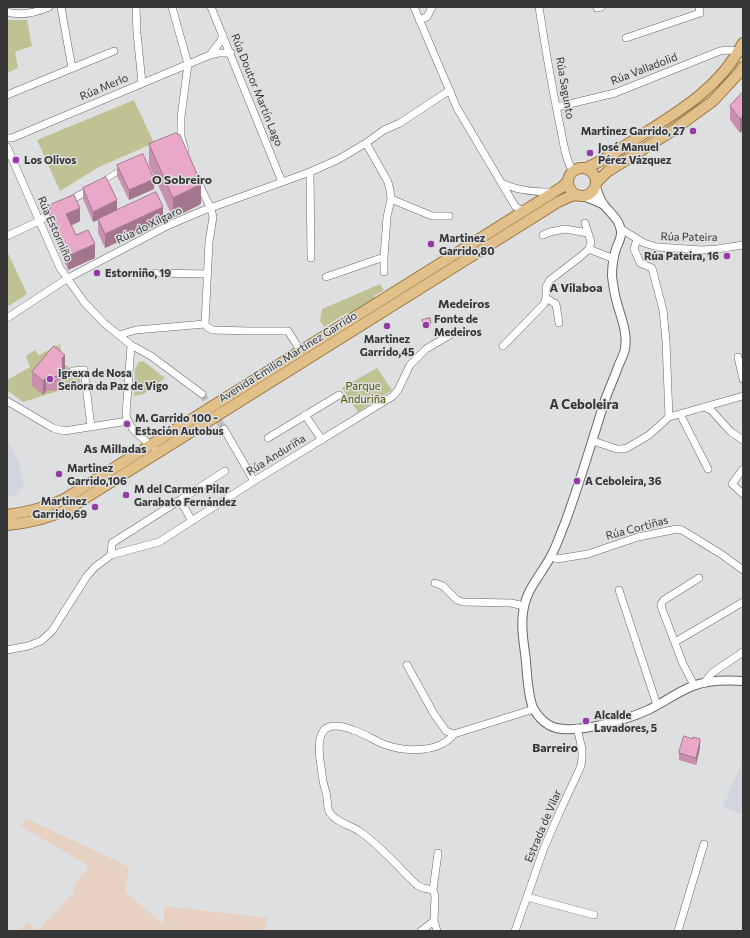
<!DOCTYPE html>
<meta charset="utf-8">
<style>
body{margin:0}
#map{position:relative;width:750px;height:938px;overflow:hidden;background:#dedfe1;font-family:Commissioner,sans-serif}
canvas{display:block}
.frame{position:absolute;inset:0;border:8px solid #363637;pointer-events:none}
</style>
<div id="map">
<canvas width="750" height="938"></canvas>
<div class="frame"></div>
</div>
<script>
const context = document.querySelector('canvas').getContext('2d');
context.lineJoin = 'round';
function fill(path, color) {
  context.fillStyle = color;
  context.fill(path, 'evenodd');
}
function trace(path, color, width, dash) {
  context.strokeStyle = color;
  context.lineWidth = width;
  context.lineCap = dash ? 'butt' : 'round';
  context.setLineDash(dash || []);
  context.stroke(path);
}
function label(font, color, halo, rows, align = 'center') {
  context.font = font + ' Commissioner,sans-serif';
  context.lineWidth = 3;
  context.setLineDash([]);
  context.textBaseline = 'middle';
  context.strokeStyle = halo;
  context.fillStyle = color;
  for (const [text, x, y, turn = 0] of rows) {
    context.save();
    context.translate(x, y);
    context.rotate((+turn || 0) * Math.PI / 180);
    context.textAlign = isNaN(turn) ? turn : align;
    if (halo) context.strokeText(text, 0, 0);
    context.fillText(text, 0, 0);
    context.restore();
  }
}
fill(new Path2D(`
 M28 819 129 867 125 892 164 924V906L268 918 264 931H19L28 922 38 930 75 891 72 888 89 866 19 825Z`), '#e6d1c3');
fill(new Path2D(`
 M7 441 19 462 24 487 17 492V496L7 497Z
 M743 759V815L723 807Z`), '#d0d5de');
fill(new Path2D(`
 M7 20H27L32 46 15 52 18 68 7 73Z
 M134 100 154 143 99 167 60 191 37 140Z
 M7 251 27 294 9 306 7 303Z
 M380 284 384 290 374 296 375 298 347 316 345 314 324 327 320 321 322 309Z
 M60 344 63 363 70 368 71 375 80 376V384L23 402 7 390V380L30 367 26 356 35 350 39 355Z
 M143 361 165 378 144 394 134 396 135 369 139 362Z
 M377 368 392 390 358 412 342 388Z`), '#c0c293');
trace(new Path2D(`
 M202 394 224 429`), '#bcbdbf', 7, [7, 3.5]);
const pedestrian = new Path2D(`
 M106 179 121 170`);
const minor = new Path2D(`
 M61 7 72 68
 M136 7 137 33 142 83
 M172 7 188 64 181 117V137L185 150
 M211 7 282 182
 M414 7 457 108 515 206 519 209 526 211
 M539 7C545 47 552 87 560 126 563 139 565 160 573 171
 M597 8 601 7
 M7 12C21 16 35 13 49 7
 M419 20 427 17 432 7
 M626 38 700 13 699 7
 M210 55 220 42 223 35
 M7 95 114 51
 M557 107 615 93 720 51 728 50 739 51
 M7 138H12L210 55 218 53H231
 M7 147 60 268 84 302 104 323 131 345 151 356 202 394
 M310 172 311 258
 M197 180 211 209 213 217 209 242 205 324 207 327 213 330 249 331H288L300 350
 M502 183C517 191 536 192 552 192
 M391 199 432 216H449
 M68 202 90 189
 M585 223 591 242 589 249 614 259
 M621 229 644 243 657 247 702 250 717 249 743 245
 M543 235 550 232 565 229 588 233
 M7 236 39 221 56 210
 M637 239 634 249 638 258 640 263 652 268 663 310 666 341 669 417
 M384 272V257
 M155 273 208 274
 M326 277 384 257 387 217 391 199 390 190 388 182 366 143
 M546 298 556 304 559 323
 M7 318 68 278 169 225 202 211 310 172 339 159 366 143 384 130 400 123 450 90
 M119 335 136 330 205 324
 M131 345 126 415C130 431 142 437 153 447
 M503 346 544 304 546 298V287L550 280 580 257 589 249
 M738 357 743 379
 M73 371 84 370 91 427
 M7 401 53 428 64 431 128 421
 M704 407 711 410 731 432 743 440
 M680 414 708 469
 M305 415 322 440
 M224 429 254 481
 M268 438 339 395
 M593 441 617 449H622L627 448 649 435 669 417 743 396
 M743 469 732 484 743 494
 M180 500 225 471
 M111 555 112 543 180 500 192 521
 M551 556 557 559 588 554 638 537 677 529 682 530 721 554 743 570
 M435 583 443 586 457 600 463 602 511 603 524 606
 M619 590 657 705
 M675 642 743 602
 M7 650 28 646 41 641 52 631 87 576 95 567 111 555 159 542 254 481 393 396 398 390 410 365 426 349 455 332
 M407 665 434 714 446 731 454 734 534 709
 M704 683 712 673 743 652
 M694 685 683 664 662 609 661 604 664 600 699 578
 M433 890 438 853
 M527 897 594 915
 M434 921 437 931
 M421 931 434 921 435 896 433 890 423 888 417 885C399 868 379 844 359 831 350 825 336 822 330 813 327 809 328 804 327 799 327 793 324 787 323 781 322 774 321 767 320 760 319 752 318 737 324 730 331 723 345 727 353 730 364 733 375 741 386 745 406 752 440 753 454 734
 M515 931 544 848 561 809 581 766 582 757V749L577 728
 M678 931 704 844`);
const tertiary = new Path2D(`
 M596 187C598 193 600 200 604 205 609 212 618 218 620 227 623 235 619 241 616 249 613 258 612 267 612 276 613 284 614 292 616 299 620 316 628 331 625 349 624 355 620 361 618 367 614 378 609 389 605 400 592 441 580 482 565 523 561 532 558 542 553 552 545 570 528 586 524 607 520 625 524 644 526 661 527 676 528 695 533 708 538 717 546 725 556 728 580 733 626 720 648 710 663 703 677 692 693 686 708 680 726 680 743 681
 M583 196 596 201 604 205`);
const primary = new Path2D(`
 M568 182a14 14 0 1 1 28 0a14 14 0 1 1-28 0Z
 M586 168C604 161 621 148 637 138 678 112 720 88 743 43
 M597 182 607 172 672 131 713 101 738 74 743 67
 M7 515C28 512 47 508 66 498L562 187 568 181
 M7 525C29 523 48 519 68 509L507 234 558 202 571 196 576 195`);
trace(pedestrian, '#67686a', 6);
trace(minor, '#67686a', 8);
trace(tertiary, '#67686a', 10);
trace(primary, '#99743a', 12);
trace(pedestrian, '#fff', 5);
trace(minor, '#fff', 7);
trace(tertiary, '#fff', 8);
trace(primary, '#e2c08a', 10);
fill(new Path2D(`
 M743 92 740 133 730 120V106Z
 M149 144 201 203 199 205 173 218 149 165Z
 M117 165 154 189 129 200 117 176Z
 M83 188 117 211 163 221 105 248 98 233V220L93 222 83 199Z
 M49 211 80 221 71 226 76 235 95 258 68 270 49 225Z
 M422 320 431 323V327L423 328Z
 M65 369 63 371V390L46 391 43 395 32 386V372Z
 M700 741V748L696 765 679 760V753Z`), '#c990ad');
fill(new Path2D(`
 M743 116V130L740 133V119Z
 M154 179V189L129 200V190Z
 M201 183V203L199 205 173 218V198Z
 M117 200V211L93 222V212Z
 M163 207V221L105 248V234Z
 M80 208V221L66 228V214Z
 M95 244V258L68 270V256Z
 M65 355V369L62 372V358Z
 M46 377V391L43 395V381Z
 M700 739V748L696 765V758Z`), '#a4768d');
const building = new Path2D(`
 M743 92V116L740 119 730 106Z
 M176 133 180 135 201 183 199 185 173 198 149 144Z
 M143 154 154 179 129 190 117 165Z
 M106 177 117 200 93 212 83 188Z
 M156 192 163 207 105 234 98 219Z
 M74 195 80 208 66 214 76 235 88 230 95 244 68 256 49 211 52 204Z
 M430 318 431 323 423 324 422 320Z
 M54 346 65 355 62 358 63 376 46 377 43 381 32 372Z
 M684 736 693 739V737L700 739V741L696 758 679 753Z`);
fill(building, '#eaa8c9');
trace(building, '#a4768d', 1);
for (const [x, y, r, color] of [
 [693,131,4,"#943aa5"],
 [590,153,4,"#943aa5"],
 [16,160,4,"#943aa5"],
 [431,244,4,"#943aa5"],
 [727,256,4,"#943aa5"],
 [97,273,4,"#943aa5"],
 [426,325,4,"#943aa5"],
 [387,326,4,"#943aa5"],
 [50,379,4,"#943aa5"],
 [127,424,4,"#943aa5"],
 [59,474,4,"#943aa5"],
 [577,481,4,"#943aa5"],
 [126,495,4,"#943aa5"],
 [95,507,4,"#943aa5"],
 [586,721,4,"#943aa5"]
]) {
  const dot = new Path2D();
  dot.arc(x, y, r, 0, 2 * Math.PI);
  context.fillStyle = color;
  context.fill(dot);
  trace(dot, '#dedfe1', 1.5);
}
label('11px', '#363637', '#dedfe1', [
 ["Rúa Valladolid",644,69,-21],
 ["Rúa Merlo",104,87,-23],
 ["Rúa Sagunto",565,88,80],
 ["Rúa Doutor Martín Lago",257,90,68],
 ["Rúa do Xílgaro",149,225,-26],
 ["Rúa Estorniño",55,229,66],
 ["Rúa Pateira",689,237,1],
 ["Avenida Emilio Martínez Garrido",288,357,-32],
 ["Rúa Anduriña",276,455,-32],
 ["Rúa Cortiñas",637,528,-15],
 ["Estrada de Vilar",543,826,-67]
]);
label('bold 11px', '#363637', '#dedfe1', [
 ["Martinez Garrido, 27",685,131,"right"],
 ["José Manuel",598,147],
 ["Pérez Vázquez",598,160],
 ["Los Olivos",24,160],
 ["Martinez",439,238],
 ["Garrido,80",439,251],
 ["Rúa Pateira, 16",719,256,"right"],
 ["Estorniño, 19",105,273],
 ["Fonte de",434,319],
 ["Medeiros",434,332],
 ["Martinez",387,339,"center"],
 ["Garrido,45",387,352,"center"],
 ["Igrexa de Nosa",58,373],
 ["Señora da Paz de Vigo",58,386],
 ["M. Garrido 100 -",135,418],
 ["Estación Autobus",135,431],
 ["Martinez",67,468],
 ["Garrido,106",67,481],
 ["A Ceboleira, 36",585,481],
 ["M del Carmen Pilar",134,489],
 ["Garabato Fernández",134,502],
 ["Martinez",87,501,"right"],
 ["Garrido,69",87,514,"right"],
 ["Alcalde",594,715],
 ["Lavadores, 5",594,728]
], 'left');
label('11px', '#545502', '#dedfe1', [
 ["Parque",363,386],
 ["Anduriña",363,399]
]);
label('bold 12px', '#363637', '#dedfe1', [
 ["O Sobreiro",182,180],
 ["A Vilaboa",576,288],
 ["Medeiros",464,304],
 ["As Milladas",115,449],
 ["Barreiro",555,748]
]);
label('bold 13px', '#363637', '#dedfe1', [
 ["A Ceboleira",584,405]
]);
</script>
